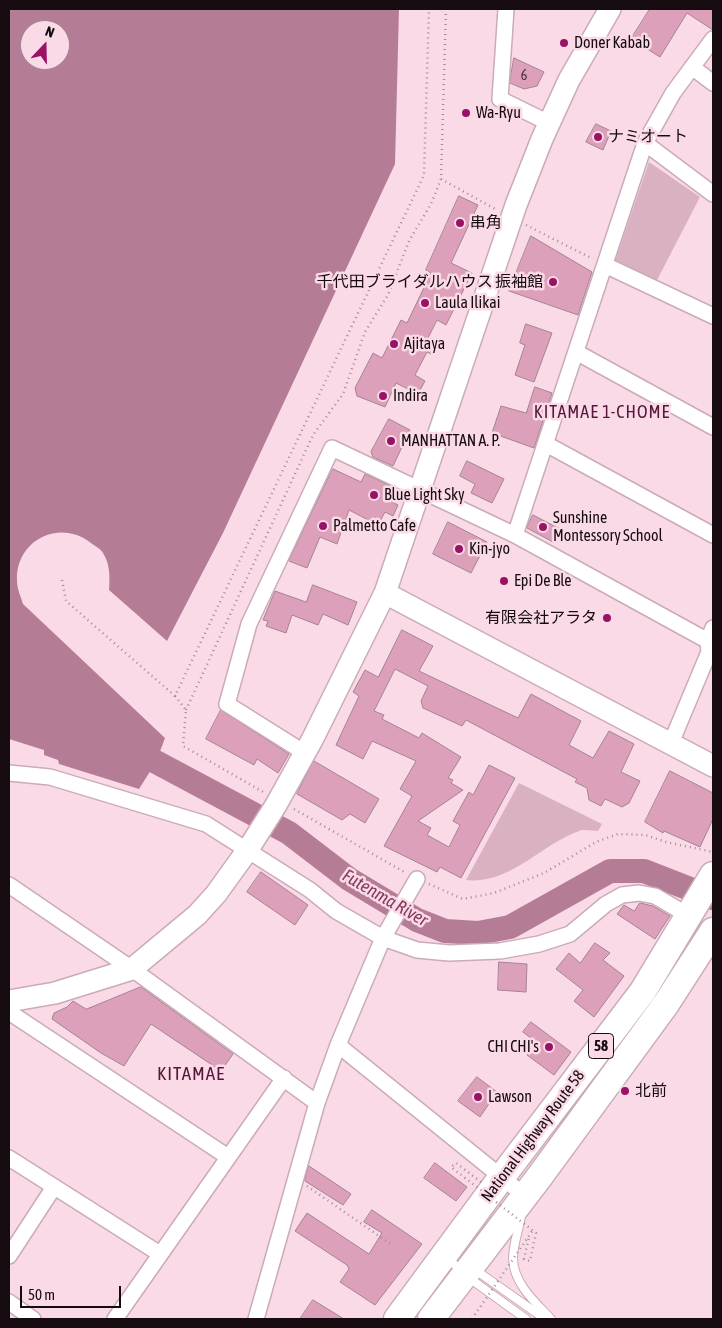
<!DOCTYPE html>
<meta charset="utf-8">
<style>
body{margin:0}
#map{position:relative;width:722px;height:1328px;overflow:hidden;background:#fbdae8;font-family:"Asap Condensed",sans-serif}
canvas{display:block}
.frame{position:absolute;inset:0;border:10px solid #160b10;pointer-events:none}
.north{position:absolute;left:20px;top:20px;width:50px;height:50px;box-sizing:border-box;background:#fbdae8;border:1px solid #9f8792;border-radius:50%;rotate:21deg;font-size:14px;font-weight:700;line-height:20px;text-align:center;color:#160b10}
.north::after{content:'';display:block;margin:auto;width:18px;height:22px;background:#9a1264;clip-path:polygon(50% 0,100% 100%,50% 72%,0 100%)}
.scale{position:absolute;left:20px;top:1286px;width:101px;height:22px;box-sizing:border-box;border:2px solid #160b10;border-top:0;padding-left:6px;font-size:15px;line-height:18px;white-space:nowrap;color:#160b10;-webkit-text-stroke:4px #fbdae8;paint-order:stroke}
</style>
<div id="map">
<canvas width="722" height="1328"></canvas>
<div class="frame"></div>
<div class="north">N</div>
<div class="scale">50 m</div>
</div>
<script>
const context = document.querySelector('canvas').getContext('2d');
context.lineJoin = 'round';
function fill(path, color) {
  context.fillStyle = color;
  context.fill(path, 'evenodd');
}
function trace(path, color, width, dash) {
  context.strokeStyle = color;
  context.lineWidth = width;
  context.lineCap = dash ? 'butt' : 'round';
  context.setLineDash(dash || []);
  context.stroke(path);
}
function label(font, color, halo, rows, align = 'center') {
  context.font = font + ' "Asap Condensed","Noto Sans JP",sans-serif';
  context.lineWidth = 5;
  context.setLineDash([]);
  context.textBaseline = 'middle';
  context.strokeStyle = halo;
  context.fillStyle = color;
  for (const [text, x, y, turn = 0] of rows) {
    context.save();
    context.translate(x, y);
    context.rotate((+turn || 0) * Math.PI / 180);
    context.textAlign = isNaN(turn) ? turn : align;
    if (halo) context.strokeText(text, 0, 0);
    context.fillText(text, 0, 0);
    context.restore();
  }
}
fill(new Path2D(`
 M649 162 700 197 655 284 614 264Z
 M519 783 602 824 598 831C592 831 584 829 579 831 540 845 510 885 466 880Z`), '#d9b1c2');
fill(new Path2D(`
 M9 9H399L395 164 223 533 167 641 109 590C110 577 110 564 103 553 101 549 95 546 91 543 60 518 15 540 17 581 17 589 21 597 23 604L165 738 156 762 139 789 59 764 58 760 44 755V750L9 739ZM30 30H60V60H30Z`), '#b57c96');
trace(new Path2D(`
 M156 762 289 833 349 879 417 920 445 931 478 933 510 927 610 871H644L713 898`), '#b57c96', 24);
const building = new Path2D(`
 M650 9H713V30L687 13 660 57 631 39Z
 M514 58 544 72 537 86 524 89 510 83Z
 M596 124 611 131 603 150 586 142Z
 M459 196 478 205 451 263 472 273 446 325 437 320 428 338 437 342 431 354 427 352 415 375 425 381 418 394 396 383 385 407 357 396 355 388 373 353 382 358 401 320 407 323 431 273 426 270Z
 M531 236 592 272 578 315 509 291Z
 M526 324 552 333 534 382 515 375 525 345 520 343Z
 M535 387 552 393 534 448 492 433 501 406 526 413Z
 M389 419 410 430 393 466 373 457 371 452Z
 M467 461 504 479 492 503 471 493 475 484 460 476Z
 M333 469 361 482 365 474 397 489 390 501 398 505 393 516 385 512 378 525 349 510 337 544 320 537 307 568 289 561Z
 M533 515 560 529 553 542 527 528Z
 M448 522 487 542 471 573 433 554Z
 M313 585 357 602 348 625 323 614 318 625 292 615 286 633 266 626 268 621 263 620 275 591 306 602Z
 M402 630 433 646 419 671 518 718 531 694 581 721 569 745 593 758 609 731 634 744 621 772 640 781 629 803 622 807 605 799 601 806 589 800 587 788 575 782 577 779 466 720 462 726 423 708 421 701 428 686 395 669 374 711 384 715 382 719 419 738 422 733 461 757 448 778 453 780 451 783 463 790 418 821 431 828 427 835 449 847 460 825 453 821 469 792 473 795 489 765 515 778 461 878 440 867 437 872 384 846 412 796 400 789 416 761 372 741 363 759 336 745 359 696 353 692 365 670 378 677Z
 M221 710 289 754 278 773 257 759 254 765 206 739Z
 M314 761 379 799 365 823 350 814 342 820 297 794Z
 M670 771 713 793V819L700 847 664 831 663 833 645 822Z
 M261 872 308 905 295 925 247 892Z
 M640 903 653 906 670 916 655 939 617 914 624 905 634 911Z
 M595 943 610 953 603 960 624 976 594 1017 574 1001 583 990 556 969 569 953 580 963Z
 M499 962 527 964 526 992 498 990Z
 M141 987 233 1054 221 1071 151 1024 124 1066 101 1053 52 1019 54 1013 67 1007 73 1001 86 1009Z
 M531 1022 571 1052 554 1075 527 1055 536 1042 523 1032Z
 M477 1077 497 1092 480 1117 458 1101Z
 M435 1163 467 1187 456 1201 424 1178Z
 M309 1166 351 1194 343 1205 305 1181Z
 M372 1210 422 1244 375 1305 340 1282 349 1269 347 1265 295 1231 307 1213 369 1254 382 1233 364 1222Z
 M313 1300 344 1319H300Z`);
fill(building, '#dca0bb');
trace(building, '#a38491', 1);
const lane = new Path2D(`
 M521 1216C519 1229 513 1245 513 1258 513 1283 535 1302 551 1319
 M447 1257 465 1275 526 1319
 M474 1269 545 1319`);
const street = new Path2D(`
 M506 9 500 99 549 123
 M692 67 713 83
 M645 143 713 194
 M605 265 713 316
 M576 352 713 427
 M546 444 713 535
 M515 535 645 143 673 93 713 39
 M671 743 709 652 708 641
 M305 753 227 704 249 624 332 448 515 535 708 641 713 628
 M9 773 50 777 206 824 310 890 336 911 383 938 417 950 449 953 500 951 539 944 570 934 606 904 622 895 639 893 655 896 679 910
 M9 885 132 969 317 1103
 M9 1012 228 1157
 M338 1045 525 1196
 M9 1158 160 1254
 M9 1256 54 1187
 M9 1302 33 1319
 M115 1319 284 1078
 M256 1319 317 1103 338 1045 383 938 417 879`);
const secondary = new Path2D(`
 M385 593 713 766
 M9 1001 55 993 132 969 197 915 216 894 247 851 276 805 312 740 385 593 516 205 542 139 569 80 610 9`);
const highway = new Path2D(`
 M397 1319 501 1178 643 991 713 875
 M431 1319 540 1176 666 1004 713 931`);
trace(lane, '#cbabb9', 10);
trace(street, '#cbabb9', 18);
trace(secondary, '#cbabb9', 24);
trace(highway, '#cbabb9', 29);
trace(new Path2D(`
 M441 179 497 210
 M526 225 593 259
 M62 580 66 601 175 696 424 175 429 9
 M175 696 186 710 183 746 265 793
 M186 710 313 435 343 394 365 332 388 295 409 241 431 204 441 179 446 9
 M294 809 406 873
 M429 884 463 899 494 893 544 873 596 842 618 834 645 835 666 842 713 852
 M307 1186 392 1245`), '#a38b95', 2.5, [1, 4]);
trace(lane, '#fff', 8);
trace(street, '#fff', 15);
trace(secondary, '#fff', 21);
trace(highway, '#fff', 26);
trace(new Path2D(`
 M481 1182 456 1163 451 1167 536 1233 530 1261 524 1259 529 1237
 M472 1319 533 1230`), '#a38b95', 2.5, [1, 4]);
for (const [x, y, r, color] of [
 [564,43,5,"#9a1264"],
 [466,113,5,"#9a1264"],
 [598,137,5,"#9a1264"],
 [460,223,5,"#9a1264"],
 [553,282,5,"#9a1264"],
 [425,303,5,"#9a1264"],
 [394,344,5,"#9a1264"],
 [383,396,5,"#9a1264"],
 [391,441,5,"#9a1264"],
 [374,495,5,"#9a1264"],
 [323,526,5,"#9a1264"],
 [543,527,5,"#9a1264"],
 [459,549,5,"#9a1264"],
 [504,581,5,"#9a1264"],
 [607,618,5,"#9a1264"],
 [549,1047,5,"#9a1264"],
 [625,1091,5,"#9a1264"],
 [478,1097,5,"#9a1264"]
]) {
  const dot = new Path2D();
  dot.arc(x, y, r, 0, 2 * Math.PI);
  context.fillStyle = color;
  context.fill(dot);
  trace(dot, '#fbdae8', 2);
}
label('14px', '#48303b', null, [
 ["6",524,76]
]);
for (const [x, y, w] of [
 [601,1046,25]
]) {
  const box = new Path2D();
  box.roundRect(x - w / 2, y - 12.5, w, 25, 4);
  context.fillStyle = '#fbdae8';
  context.fill(box);
  trace(box, '#160b10', 1);
}
label('bold 15px', '#160b10', null, [
 ["58",601,1046]
]);
label('16px', '#160b10', '#fbdae8', [
 ["Doner Kabab",574,43],
 ["Wa-Ryu",476,113],
 ["ナミオート",608,137],
 ["串角",470,223],
 ["千代田ブライダルハウス 振袖館",543,282,"right"],
 ["Laula Ilikai",435,303],
 ["Ajitaya",404,344],
 ["Indira",393,396],
 ["MANHATTAN A. P.",401,441],
 ["Blue Light Sky",384,495],
 ["Sunshine",553,518],
 ["Montessory School",553,536],
 ["Palmetto Cafe",333,526],
 ["Kin-jyo",469,549],
 ["Epi De Ble",514,581],
 ["有限会社アラタ",597,618,"right"],
 ["CHI CHI's",539,1047,"right"],
 ["北前",635,1091],
 ["Lawson",488,1097]
], 'left');
label('16px', '#160b10', '#fbdae8', [
 ["National Highway Route 58",533,1136,-53]
]);
context.letterSpacing = '1px';
label('18px', '#551639', '#fbdae8', [
 ["KITAMAE 1-CHOME",602,412]
]);
context.letterSpacing = '0px';
label('italic 18px', '#823a5f', '#fbdae8', [
 ["Futenma River",385,898,30]
]);
context.letterSpacing = '1px';
label('19px', '#551639', '#fbdae8', [
 ["KITAMAE",191,1074]
]);
context.letterSpacing = '0px';
</script>
